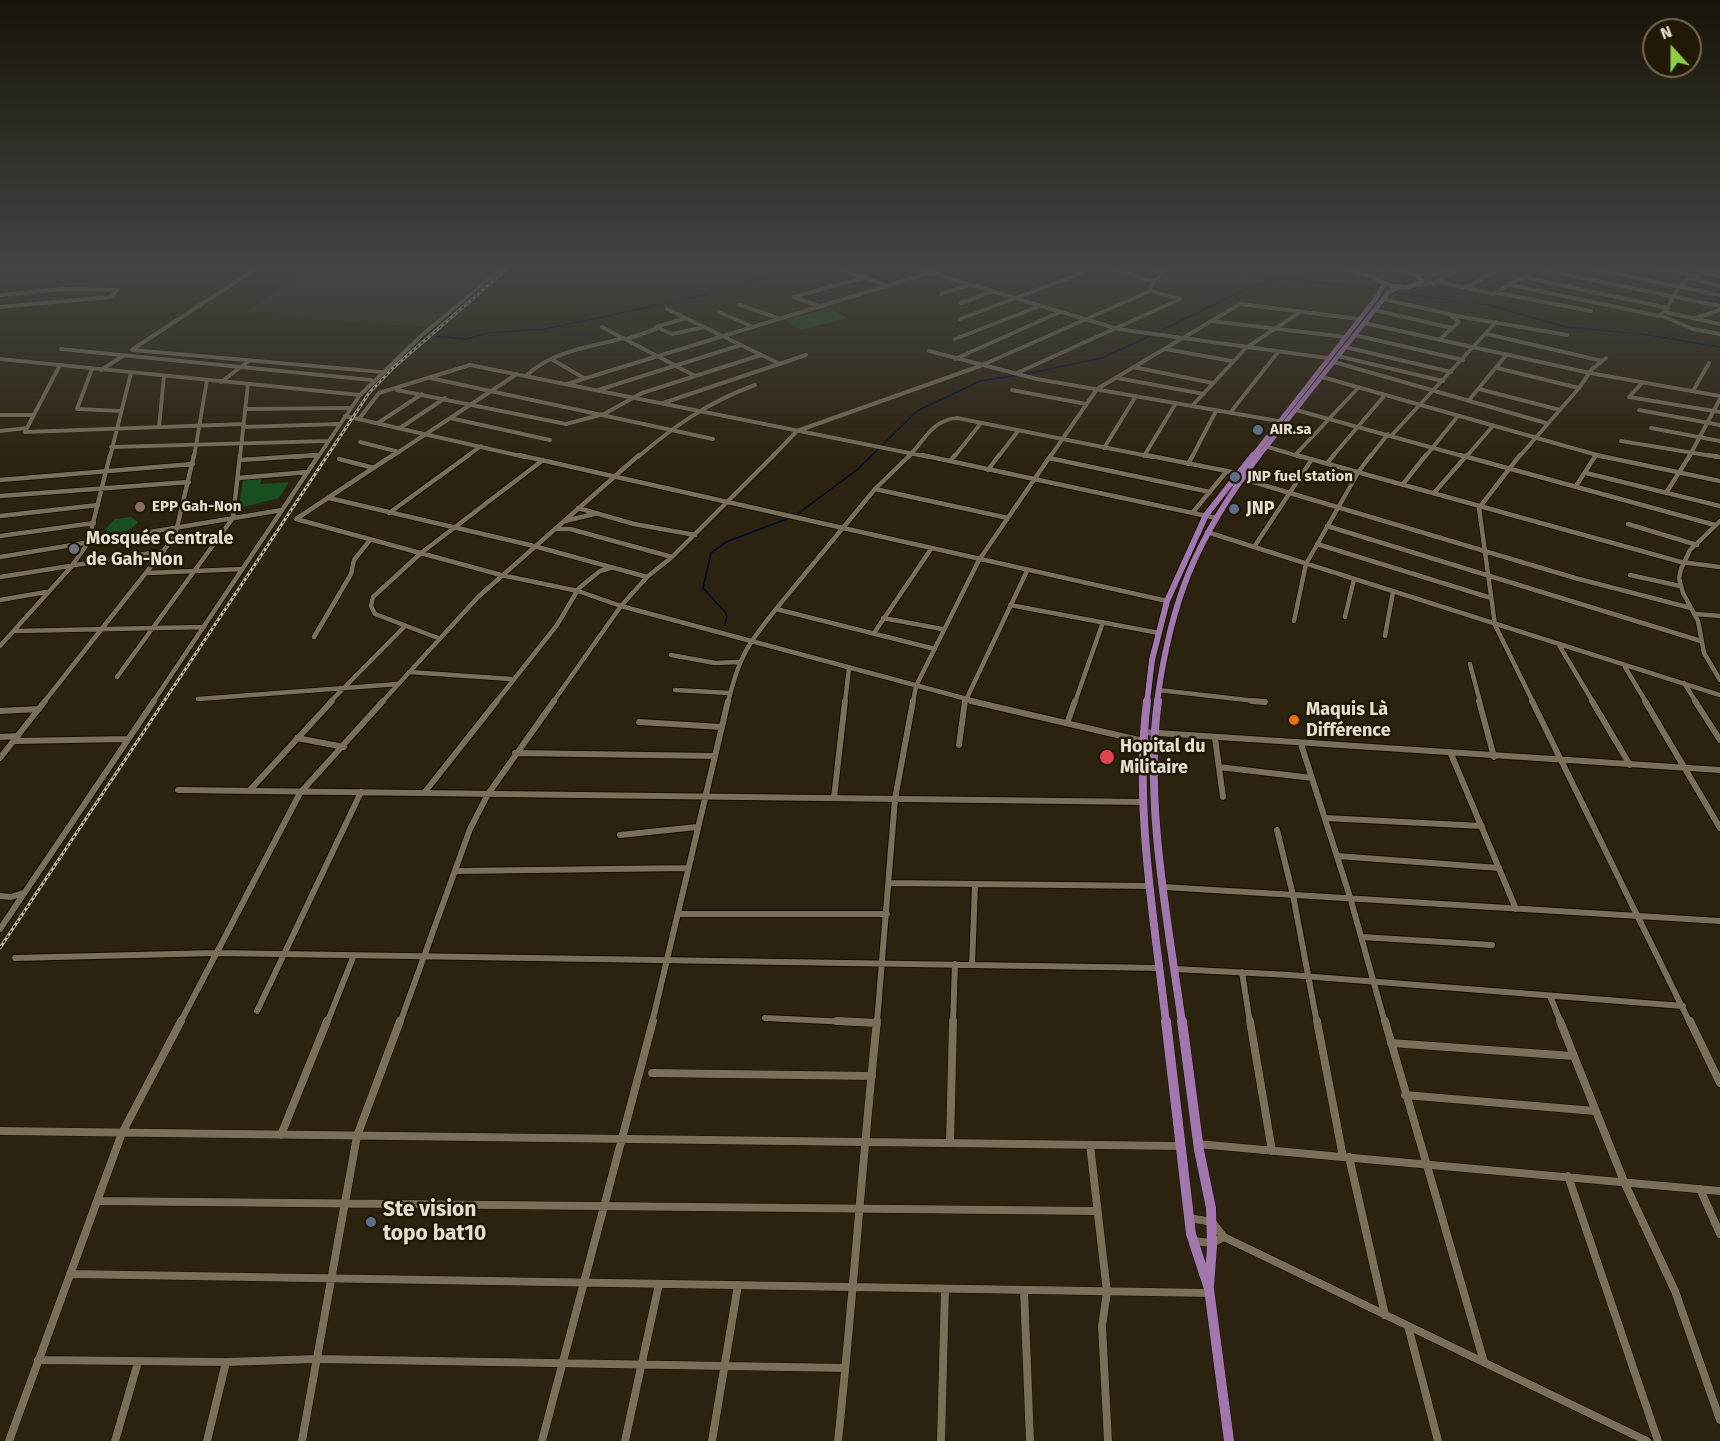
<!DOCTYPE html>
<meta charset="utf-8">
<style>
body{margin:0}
#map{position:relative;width:1720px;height:1441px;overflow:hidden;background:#2b220f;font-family:"Fira Sans",sans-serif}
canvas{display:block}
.north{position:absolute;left:1642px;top:18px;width:60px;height:60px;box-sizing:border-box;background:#211906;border:2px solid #706958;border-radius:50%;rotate:339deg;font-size:16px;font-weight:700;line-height:24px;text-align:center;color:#e6e0d4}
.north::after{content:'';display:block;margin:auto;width:21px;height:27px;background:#8cce45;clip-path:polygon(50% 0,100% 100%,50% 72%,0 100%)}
</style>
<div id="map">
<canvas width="1720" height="1441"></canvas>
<div class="north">N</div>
</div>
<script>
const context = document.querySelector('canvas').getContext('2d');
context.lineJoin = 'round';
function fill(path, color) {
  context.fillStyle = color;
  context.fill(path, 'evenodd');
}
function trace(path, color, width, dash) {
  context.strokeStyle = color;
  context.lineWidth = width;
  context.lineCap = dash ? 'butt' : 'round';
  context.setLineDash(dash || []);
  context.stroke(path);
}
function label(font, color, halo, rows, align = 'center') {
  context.font = font + ' "Fira Sans",sans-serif';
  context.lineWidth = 5;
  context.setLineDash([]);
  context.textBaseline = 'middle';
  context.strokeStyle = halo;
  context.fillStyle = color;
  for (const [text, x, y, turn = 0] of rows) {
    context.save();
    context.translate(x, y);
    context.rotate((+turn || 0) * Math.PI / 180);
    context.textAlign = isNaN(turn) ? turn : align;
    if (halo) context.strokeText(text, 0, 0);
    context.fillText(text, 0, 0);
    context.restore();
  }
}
fill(new Path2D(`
 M312 268H500L429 328 246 312Z`), '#382d1e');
fill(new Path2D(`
 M830 308 847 318 801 330 785 320Z
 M262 478 260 484 289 482 279 498 239 508 243 480Z
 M131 517 138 522C131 532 114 537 105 529L115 519Z`), '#184e20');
trace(new Path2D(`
 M1215 268 1276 277
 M1281 278 1375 289
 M1351 286 1352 273
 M1396 293 1488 305 1566 327 1648 335 1720 347
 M1156 333 1250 287 1280 278
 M435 336 467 339 487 333 545 329 705 295 709 291 716 292 725 287 731 289 787 268
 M1026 374 1102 358 1152 335
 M796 515 858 469 917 411 980 381 1018 375
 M725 624 727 616 725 612 703 588 711 553 726 542 792 517`), '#000b31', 1.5);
const minorFar3 = new Path2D(`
 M839 268 885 285
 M915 268 1118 329 1327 358
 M1107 268 1155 282
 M1143 268 1162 273
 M1588 268 1720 295
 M1648 268 1695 275
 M1695 268 1720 277
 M1538 269 1720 306
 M1415 274 1437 275 1453 268
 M1523 277 1668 308
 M1691 278 1720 286
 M1437 281 1493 294 1540 268
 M1511 285 1659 316C1667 310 1671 302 1675 293 1684 276 1702 273 1720 270
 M1412 286 1433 283 1462 268
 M1466 288 1501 268
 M1497 293 1591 311
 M941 294 968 285
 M0 295 64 289 117 290 110 297 0 307
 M1383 299 1449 314 1459 322 1440 339
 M961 303 991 292
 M740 305 778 318
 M819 306 794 297 862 278
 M667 309 780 364
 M1374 310 1452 328
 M719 312 753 327
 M1665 312 1720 324
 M1451 315 1567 335
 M1662 316 1693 329 1720 334
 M1695 318 1720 310
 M960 319 1082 273 1087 268
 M1211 321 1345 337
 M1364 323 1590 373 1720 396
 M602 327 695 376
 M656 327 672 334 705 327
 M656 327 686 318
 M1487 334 1602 361
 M1354 335 1463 360
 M627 339 656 329
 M955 339 1040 306
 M1345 347 1451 372
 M61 349 371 380
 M133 349 257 268
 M1165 349 1232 361
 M132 350 382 372
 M929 351 1037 379 1278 421
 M1338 356 1443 381
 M0 359 360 395
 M551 359 584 378
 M955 359 1060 312
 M1334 362 1546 423
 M1133 367 1213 383
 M1497 368 1579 388 1519 457
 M92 369 77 409 121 411
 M101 370 123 356
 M1017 373 1180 299 1150 291
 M526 376C551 351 591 347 624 338
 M1322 377 1604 457
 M430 378 713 439
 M1117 378 1204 394
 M221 382 250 360
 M567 384 945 268
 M1579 388 1592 369 1606 358
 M1479 389 1560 410
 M397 390 566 424 604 414 642 393 761 355
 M598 390 741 345
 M1012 390 1086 404
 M1693 391 1709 363
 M1629 397 1720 412
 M1629 397 1642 383
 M1469 400 1507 354
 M663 403 806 355
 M1192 406 1246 348 1300 312
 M245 409 350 408
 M1296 410 1466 457
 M1639 410 1720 425
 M1230 413 1278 352
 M0 415H32
 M345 416 525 457
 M450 418 550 440
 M359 419 379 393 470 365 929 457
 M378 423 422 394
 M159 427 164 376
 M243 427 339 424
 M400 428 445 398
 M1651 428 1720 441
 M0 431 27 428 60 365
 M25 432 244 424
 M1392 435 1496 322
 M1621 441 1718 457
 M360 442 399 452
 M111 447 328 441
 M1268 447 1301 457
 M1104 448 1136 396
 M1296 454 1359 387
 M1144 456 1176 403
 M110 457 131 373
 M194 457 207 380
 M240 457 248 384
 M294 457 319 455
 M318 457 360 395 422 335 502 268
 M391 457 517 374
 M466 457 481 446
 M638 457C674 426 710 401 755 385
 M772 457 797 431 980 366 1150 291 1152 284 1167 268
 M908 457C925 440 932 420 957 418L1153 457
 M954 457 981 423
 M998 457 1018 431
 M1050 457 1097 389 1240 304 1359 319
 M1192 457 1216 411
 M1332 457 1385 395
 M1370 457 1388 434
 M1425 457 1458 416
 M1466 457 1492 427
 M1689 457 1720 399`);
const minorFar2 = new Path2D(`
 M519 455 1167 601
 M922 455 1216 518
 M1146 455 1237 473
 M1296 455 1681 562 1720 567
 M1460 455 1715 525
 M1520 455 1479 508 1495 625 1533 702
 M1596 455 1720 481
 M1708 455 1720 457
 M1049 458 1210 492
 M339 459 374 468
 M240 460 317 455
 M950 461 955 455
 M1327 463 1334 455
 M1188 464 1193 455
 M988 470 999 455
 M1586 473 1720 506
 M238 478 308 472
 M1243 479 1575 578 1691 608
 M0 480 193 464
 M1403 484 1426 455
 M1576 486 1596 455
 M875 489 1008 518
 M1434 493 1467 455
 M1666 493 1690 455
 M0 496 189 482
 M329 498 534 546 647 577
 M578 508 634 524 695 535
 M1193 512 1227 471
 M389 513 469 455
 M0 516 98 505
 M296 519 501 575 578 591 621 606 978 702
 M296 519 393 455
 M565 521 594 514
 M1720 521 1690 550 1681 569 1679 578 1683 593 1698 621 1704 653 1720 680
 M1628 524 1697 545
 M1327 526 1701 641
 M555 529H570L672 557
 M1207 532 1720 695
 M0 536 94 523
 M1317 544 1491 598
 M1254 547 1312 459
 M0 557 282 510
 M148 573 242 569
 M1630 575 1680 586
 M0 577 164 551
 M0 600 46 592
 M1010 605 1159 633
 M776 609 875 489 910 455
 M1696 614 1720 616
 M1345 617 1354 579
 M883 618 942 629
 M1294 621 1306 564 1359 471 1371 455
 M16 631 204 627
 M874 633 931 549
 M1385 636 1393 592
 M314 637 351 574 354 560 370 540
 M438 638 375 614 371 606 373 597 421 553 543 460
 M1559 645 1593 702
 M0 646 71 567 88 543 110 455
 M671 655 715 663 738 662
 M1470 664 1480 702
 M1625 667 1646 702
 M409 672 511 679
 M117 677 233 518 240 455
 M1684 683 1696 702
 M675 690 730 693
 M1158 690 1265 702
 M198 699 398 684
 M44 702 175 536 194 455
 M153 702 319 455
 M330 702 405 626
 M382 702 478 597 639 455
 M496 702 557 625 579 588 600 571 610 568
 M553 702 621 606 647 577 672 557 774 455
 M728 702C739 657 747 645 776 609L935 649
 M845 702 849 668
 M913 702 916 686 979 560 1051 455
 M965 702 1027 571
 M1075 702 1103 622`);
const minorFar1 = new Path2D(`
 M971 701 1156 744
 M1252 701 1265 702
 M1479 701 1494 757
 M1532 701 1690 1023
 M1592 701 1630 765
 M1645 701 1720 828
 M1695 701 1720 740
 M0 711 39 709
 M1068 721 1075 701
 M639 722 722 727
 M1143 732 1720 770
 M0 737 18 736
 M297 738 344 747
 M1215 738 1223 797
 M14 741 128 739
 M1301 744 1350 897 1385 1023
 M959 745 965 701
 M515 753 715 756
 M1451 754 1516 909
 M0 758 45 701
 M1219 767 1312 778
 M178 790 1144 802
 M249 791 332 701
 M424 793 497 701
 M834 798 845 701
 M1325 818 1482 826
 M1277 830 1293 895 1317 1023
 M620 835 697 827
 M1337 856 1499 868
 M457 871 688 868
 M889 883 1150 886
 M1164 887 1720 921
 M0 896 11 897 23 893
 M678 914H887
 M0 929 154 701
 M1362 937 1492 945
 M15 958 216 953 1160 968
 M972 965 975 885
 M1175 969 1290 975 1683 1006
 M1242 972 1250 1023
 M1550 996 1561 1023
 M257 1011 361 792
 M765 1018 870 1023
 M180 1023 300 793 383 701
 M327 1023 354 955
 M400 1023 470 829 488 794 554 701
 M652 1023 728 701
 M877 1023 895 799 913 701
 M953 1023 955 964`);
const minor = new Path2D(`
 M837 1021 877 1023
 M1250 1021 1272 1151
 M1317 1021 1343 1157
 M1385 1021 1484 1362
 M1560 1021 1625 1184 1675 1291 1720 1420
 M1690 1021 1720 1083
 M1391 1043 1573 1056
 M652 1073 872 1076
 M1405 1095 1595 1111
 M0 1131 1180 1146
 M281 1135 327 1021
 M950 1143 953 1021
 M1198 1144 1720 1191
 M1090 1145 1107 1292 1102 1326 1108 1441
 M1349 1157 1385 1315
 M1568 1176 1658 1441
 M1700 1189 1720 1234
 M97 1201 1097 1211
 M1189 1218 1212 1222 1224 1237 1647 1441
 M1194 1241 1212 1243 1224 1237
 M70 1274 1210 1293
 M1024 1290 1030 1441
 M1408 1326 1438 1441
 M38 1360 226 1362 316 1359 845 1368
 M9 1441 122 1133 181 1021
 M115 1441 138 1362
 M207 1441 226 1362
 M302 1441 357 1136 400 1021
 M542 1441 653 1021
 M625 1441 659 1284
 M712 1441 738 1285
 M838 1441C853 1301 862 1161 877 1021
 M941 1441 945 1289`);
const majorFar3 = new Path2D(`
 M1342 268 1372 276
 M1393 269 1415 274 1422 281C1407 292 1386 287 1372 276L1377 270Z
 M1252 457 1377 297 1384 284
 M1258 457 1388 293 1400 286`);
const majorFar2 = new Path2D(`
 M1147 702 1152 660 1167 601 1206 515 1253 455
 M1157 702C1171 598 1196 539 1259 455`);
const majorFar1 = new Path2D(`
 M1147 701C1134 807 1154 917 1166 1023
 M1158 701C1144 802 1168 922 1182 1023`);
const major = new Path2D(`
 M1166 1021 1191 1234 1209 1289 1229 1441
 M1182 1021 1199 1150 1211 1208 1212 1247 1209 1286`);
trace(minorFar3, '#130c00', 4.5);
trace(minorFar2, '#130c00', 6);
trace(minorFar1, '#130c00', 8);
trace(minor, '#130c00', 9);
trace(majorFar3, '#130c00', 5);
trace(majorFar2, '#130c00', 8);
trace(majorFar1, '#130c00', 9);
trace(major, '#130c00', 11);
trace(minorFar3, '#7a705a', 4);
trace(minorFar2, '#7a705a', 4.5);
trace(minorFar1, '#7a705a', 6);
trace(minor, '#7a705a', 8);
trace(majorFar3, '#a177ae', 4.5);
trace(majorFar2, '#a177ae', 6);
trace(majorFar1, '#a177ae', 8);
trace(major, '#a177ae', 10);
const rail = new Path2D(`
 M0 948 369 393 393 368 508 268`);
trace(rail, '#c4bdb0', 3);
trace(rail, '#211906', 1.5, [3]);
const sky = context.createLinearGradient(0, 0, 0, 470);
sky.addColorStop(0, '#181308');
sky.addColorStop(0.57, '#444442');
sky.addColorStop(1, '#44444200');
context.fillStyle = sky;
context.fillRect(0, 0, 1720, 470);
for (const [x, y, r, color] of [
 [1258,430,6,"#5c6f8a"],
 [1235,477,6,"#5c6f8a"],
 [140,507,6,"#8d6e63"],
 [1234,509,6,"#5c6f8a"],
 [74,549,6,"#6b7280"],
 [1294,720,6,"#e8710a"],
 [1107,757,8,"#e0444e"],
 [371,1222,6,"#5c6f8a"]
]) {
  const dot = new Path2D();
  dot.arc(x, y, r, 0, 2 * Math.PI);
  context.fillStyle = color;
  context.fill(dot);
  trace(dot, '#211906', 2);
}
label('bold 15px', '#e6e0d4', '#211906', [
 ["AIR.sa",1270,430],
 ["JNP fuel station",1247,477],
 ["EPP Gah-Non",152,507]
], 'left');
label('bold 18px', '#e6e0d4', '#211906', [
 ["JNP",1246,509],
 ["Mosquée Centrale",86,539],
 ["de Gah-Non",86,560],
 ["Maquis Là",1306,710],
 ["Différence",1306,731],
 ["Hopital du",1120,747],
 ["Militaire",1120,768]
], 'left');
label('bold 21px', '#e6e0d4', '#211906', [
 ["Ste vision",383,1210],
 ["topo bat10",383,1234]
], 'left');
</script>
